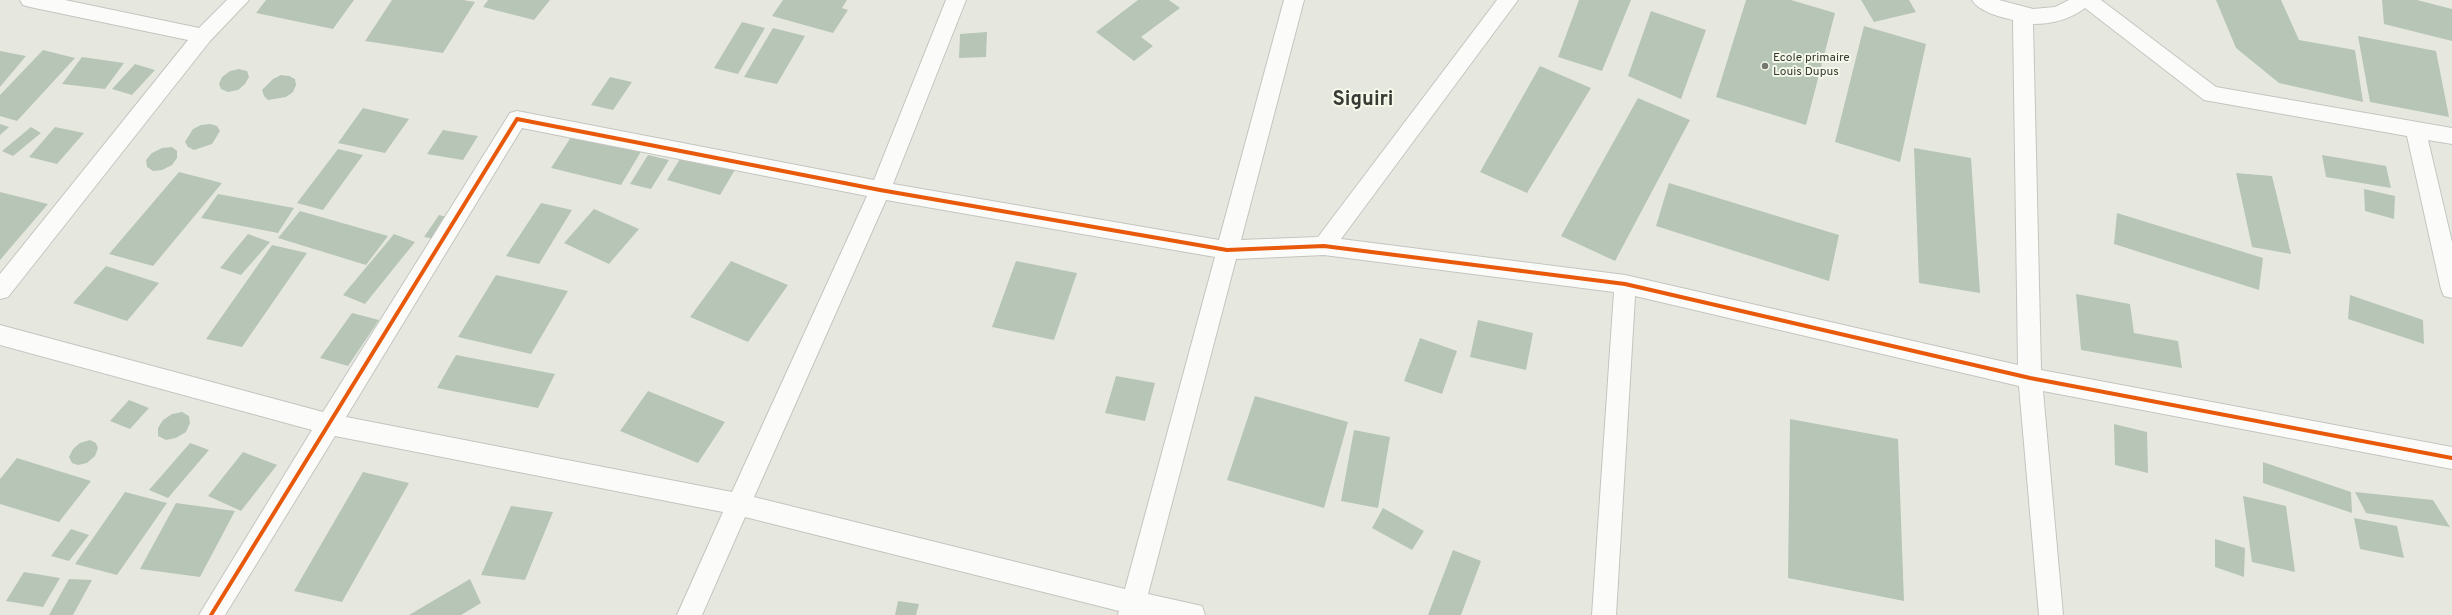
<!DOCTYPE html>
<style>
body{margin:0}
canvas{display:block;background:#e6e8e0}
</style>
<canvas width="2452" height="615"></canvas>
<script>
const context = document.querySelector('canvas').getContext('2d');
context.lineJoin = 'round';
function fill(path, color) {
  context.fillStyle = color;
  context.fill(path, 'evenodd');
}
function trace(path, color, width, dash) {
  context.strokeStyle = color;
  context.lineWidth = width;
  context.lineCap = dash ? 'butt' : 'round';
  context.setLineDash(dash || []);
  context.stroke(path);
}
function label(font, color, halo, rows, align = 'center') {
  context.font = font + ' Overpass,sans-serif';
  context.lineWidth = 4;
  context.setLineDash([]);
  context.textBaseline = 'middle';
  context.strokeStyle = halo;
  context.fillStyle = color;
  for (const [text, x, y, turn = 0] of rows) {
    context.save();
    context.translate(x, y);
    context.rotate((+turn || 0) * Math.PI / 180);
    context.textAlign = isNaN(turn) ? turn : align;
    if (halo) context.strokeText(text, 0, 0);
    context.fillText(text, 0, 0);
    context.restore();
  }
}
fill(new Path2D(`
 M266 0H354L333 29 256 13Z
 M392 0H463L475 2 443 53 365 41Z
 M488 0H550L534 20 483 7Z
 M783 0H847L842 8 848 10 833 33 772 16Z
 M1138 0H1169L1180 8 1141 37 1153 46 1134 61 1096 32Z
 M1579 0H1631L1602 71 1558 57Z
 M1746 0H1791L1835 13 1806 125 1716 97Z
 M1861 0H1909L1916 12 1874 22Z
 M2216 0H2281L2299 40 2355 50 2363 102 2279 83 2236 48Z
 M2382 0H2417L2452 9V41L2384 24Z
 M1651 11 1706 30 1681 99 1628 76Z
 M742 22 765 28 738 74 714 68Z
 M1864 26 1926 44 1900 162 1835 142Z
 M773 28 805 36 777 84 744 77Z
 M987 32 986 57 959 58 960 34Z
 M2358 36 2436 51 2449 117 2370 102Z
 M43 50 75 58 17 121 0 116V95Z
 M0 51 26 56 0 87Z
 M82 57 124 63 105 89 62 84Z
 M135 64 155 70 132 95 112 89Z
 M1540 66 1591 88 1527 193 1480 172Z
 M239 69 247 71 249 77 245 84 238 90 228 92 221 89 219 84 222 77 230 71Z
 M281 75 289 76 295 79 296 85 293 92 286 97 268 100 264 96 262 90 273 79Z
 M610 77 632 82 613 110 591 105Z
 M1638 98 1690 120 1615 261 1561 236Z
 M363 108 409 119 385 153 338 143Z
 M0 124 9 127 0 135Z
 M210 124 217 126 220 131 212 144 194 150 188 147 185 142 193 129 201 125Z
 M31 127 41 133 13 156 2 151Z
 M55 127 84 133 57 164 29 157Z
 M443 130 478 136 463 160 427 154Z
 M573 134 642 150 621 185 551 168Z
 M172 147 177 151V158L172 165 162 170 153 171 147 167 146 160 152 153 162 148Z
 M1914 148 1971 158 1980 293 1919 283Z
 M338 149 363 155 323 210 297 203Z
 M683 154 736 168 720 195 667 180Z
 M648 155 669 160 651 189 630 184Z
 M2322 155 2386 166 2391 188 2326 177Z
 M179 172 222 183 153 266 109 254Z
 M2236 173 2272 176 2291 254 2252 247Z
 M1669 183 1839 235 1829 281 1656 226Z
 M2364 189 2395 196 2394 219 2365 211Z
 M0 192 48 204 0 260Z
 M218 194 294 208 278 233 201 218Z
 M541 203 572 210 539 264 506 256Z
 M594 209 639 229 609 264 564 243Z
 M300 211 388 236 366 265 278 238Z
 M2117 213 2263 258 2259 290 2114 244Z
 M439 215 452 218 437 239 424 237Z
 M248 234 270 242 241 275 220 268Z
 M394 234 415 242 365 304 343 295Z
 M272 245 307 253 242 347 206 339Z
 M731 261 788 285 748 342 690 317Z
 M1016 261 1077 273 1054 340 992 327Z
 M106 266 159 283 127 321 73 303Z
 M496 275 568 291 531 354 458 337Z
 M2076 294 2130 304 2134 333 2178 341 2182 368 2081 350Z
 M2350 295 2423 320 2424 344 2348 319Z
 M352 313 379 320 348 366 320 358Z
 M1478 320 1533 333 1526 370 1470 357Z
 M1420 338 1457 351 1442 394 1404 381Z
 M456 355 555 374 538 408 437 388Z
 M1116 376 1155 383 1145 421 1105 413Z
 M648 391 725 422 698 463 620 431Z
 M1255 396 1348 422 1324 508 1227 480Z
 M129 400 149 408 130 429 110 421Z
 M182 412 189 416 190 423 186 432 176 438 166 440 158 436V428L163 420 172 414Z
 M1790 419 1898 439 1904 601 1788 578Z
 M2114 424 2147 432 2148 473 2115 465Z
 M1354 430 1390 437 1378 508 1341 501Z
 M90 440 96 443 98 448 95 456 87 463 78 465 72 463 69 457 73 449 80 443Z
 M190 443 209 450 168 498 149 490Z
 M243 452 277 465 241 511 208 496Z
 M17 458 91 481 59 522 0 504V479Z
 M2263 462 2351 492 2352 513 2263 483Z
 M363 472 409 483 342 602 294 591Z
 M125 492 167 503 117 575 75 564Z
 M2355 492 2433 500 2450 527 2366 513Z
 M2243 496 2286 506 2295 572 2252 562Z
 M176 503 235 511 200 577 140 569Z
 M511 506 553 512 525 580 481 575Z
 M1383 508 1424 531 1412 550 1372 528Z
 M2354 518 2397 526 2404 558 2360 549Z
 M71 529 89 535 69 561 51 556Z
 M2215 539 2245 548 2244 577 2215 567Z
 M1453 550 1481 561 1461 615H1428Z
 M24 572 60 578 43 607 6 601Z
 M69 579 92 580 73 615H49Z
 M470 579 481 603 461 615H409Z
 M898 601 919 604 916 615H895Z`), '#b7c5b6');
const minor = new Path2D(`
 M20 0H65L199 28 227 0H249L210 41 8 297 0 299V274L188 40 30 7 23 5Z
 M946 0H966L893 184 1219 240 1284 0H1304L1241 240 1318 237 1497 0H1518L1341 239 1625 275 2018 365 2013 20C2001 17 1979 12 1972 0H1999L2033 9 2055 7 2069 0H2101L2216 87 2452 128V144L2428 140 2452 242V298L2444 296 2441 289 2407 136 2204 100 2085 8C2069 20 2052 24 2033 24L2041 370 2452 447V469L2043 391 2063 615H2039L2019 386 1635 296 1616 615H1592L1614 292 1324 255 1236 259 1148 594 1202 606 1205 615H1118L1119 611 745 517 702 615H677L723 512 335 436 225 615H199L312 430 0 345V325L323 412 510 113 517 111 874 180ZM522 128 867 196 732 492 346 417ZM886 200 1215 257 1125 589 754 497Z`);
trace(minor, '#c3c5bf', 2);
fill(minor, '#fbfcfa');
trace(new Path2D(`
 M211 615 517 119 880 190 1227 250 1324 246 1625 284 2030 378 2452 458`), '#e8590c', 4);
for (const [x, y, r, color] of [
 [1765,66,4,"#757771"]
]) {
  const dot = new Path2D();
  dot.arc(x, y, r, 0, 2 * Math.PI);
  context.fillStyle = color;
  context.fill(dot);
  trace(dot, '#f4f9ea', 1.5);
}
label('12px', '#383a35', '#f4f9ea', [
 ["Ecole primaire",1773,59],
 ["Louis Dupus",1773,73]
], 'left');
label('bold 20px', '#383a35', '#f4f9ea', [
 ["Siguiri",1363,101]
]);
</script>
